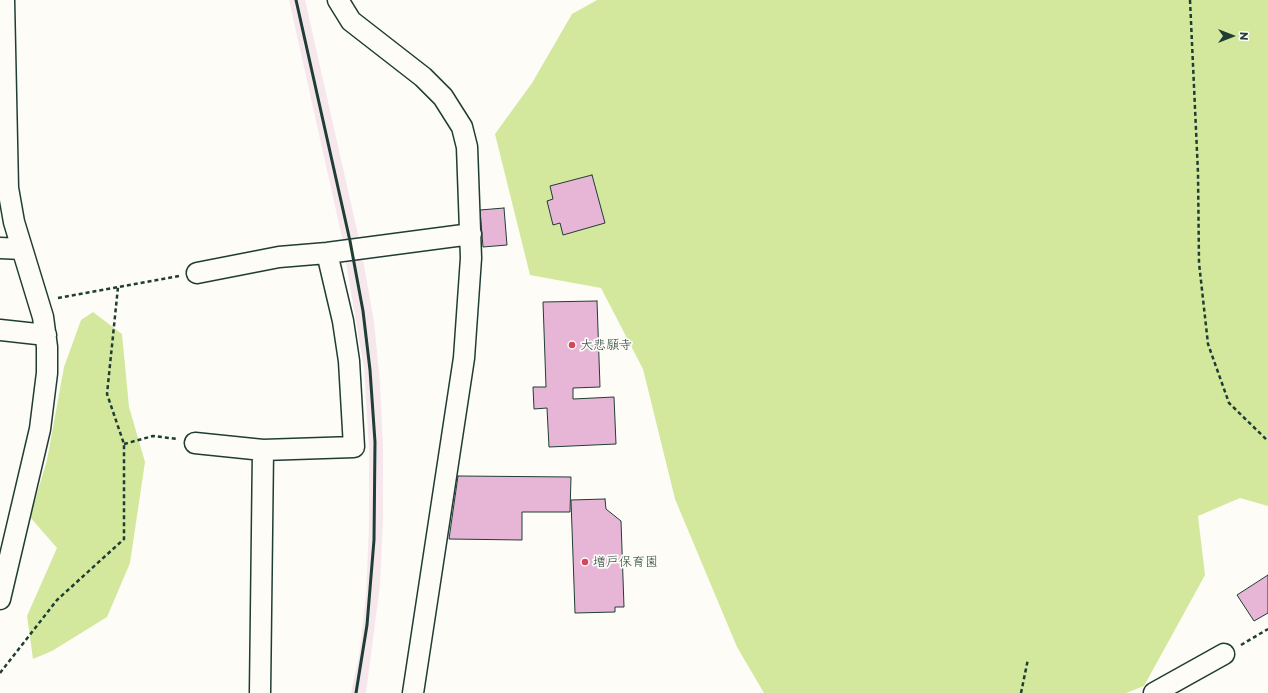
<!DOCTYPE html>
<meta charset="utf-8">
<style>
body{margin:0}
#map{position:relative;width:1268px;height:693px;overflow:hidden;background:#fdfcf7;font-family:"Playpen Sans",sans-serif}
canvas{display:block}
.north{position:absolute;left:1212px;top:16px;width:40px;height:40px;-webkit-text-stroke:3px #fdfcf7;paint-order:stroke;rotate:90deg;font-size:11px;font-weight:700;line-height:16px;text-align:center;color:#1f3d34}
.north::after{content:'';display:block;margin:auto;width:14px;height:18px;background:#1f3d34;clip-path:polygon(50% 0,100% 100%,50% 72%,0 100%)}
</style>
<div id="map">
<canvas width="1268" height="693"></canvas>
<div class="north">N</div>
</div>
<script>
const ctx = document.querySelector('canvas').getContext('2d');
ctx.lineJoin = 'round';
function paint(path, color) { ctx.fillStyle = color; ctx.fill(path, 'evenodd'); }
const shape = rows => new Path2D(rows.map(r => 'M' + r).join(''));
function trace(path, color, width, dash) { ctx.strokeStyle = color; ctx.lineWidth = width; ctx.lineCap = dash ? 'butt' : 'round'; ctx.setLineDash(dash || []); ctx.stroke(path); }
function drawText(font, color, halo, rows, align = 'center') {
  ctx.font = font + ' "Playpen Sans","Klee One",sans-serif'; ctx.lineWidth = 3.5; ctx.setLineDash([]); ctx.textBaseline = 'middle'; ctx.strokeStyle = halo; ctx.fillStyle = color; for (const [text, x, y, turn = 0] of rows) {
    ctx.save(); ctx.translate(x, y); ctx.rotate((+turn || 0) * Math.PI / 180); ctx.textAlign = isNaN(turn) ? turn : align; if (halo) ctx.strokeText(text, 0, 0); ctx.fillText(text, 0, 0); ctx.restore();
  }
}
const built = shape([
 [289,0,305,0,359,239,343,242],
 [362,254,374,322,380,383,383,446,383,518,380,585,366,693,351,693,359,656,366,597,369,524,369,449,364,368,345,257]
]);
const green = shape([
 [597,0,1268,0,1268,506,1240,498,1198,516,1205,575,1144,686,1126,693,764,693,737,647,675,499,643,369,601,288,530,275,495,134,532,83,572,14],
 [93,312,122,334,129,407,145,462,130,563,107,617,52,651,33,659,27,616,57,548,30,517,47,460,64,367,81,320]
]);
const building = shape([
 [592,175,605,223,563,235,560,223,553,225,547,201,553,199,550,186,592,175],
 [504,208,507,245,483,247,480,210,504,208],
 [597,301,600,387,573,388,573,399,614,397,616,444,549,447,547,408,534,409,533,387,546,387,543,302,597,301],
 [458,476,571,477,570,512,522,512,522,540,449,539,458,476],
 [605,499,606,509,621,521,624,607,615,607,615,612,575,613,571,500,605,499],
 [1268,575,1268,613,1254,621,1237,595,1268,575]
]);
const path = shape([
 [1190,0,1198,173,1199,263,1208,344,1229,403,1268,441],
 [58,298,179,276],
 [124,444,153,436,177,439],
 [1241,645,1268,629],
 [0,673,57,600,124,539,124,444,107,394,118,287],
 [1021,693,1028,659]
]);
const minor = shape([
 [338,0,351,21,423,77,443,97,462,127,467,147,471,258,464,358,413,693],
 [0,248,22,249],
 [197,273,279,257,327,253,471,234],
 [0,330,46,335],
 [195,443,263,450,354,447,349,361,343,321,327,253],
 [0,599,40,429,47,373,47,347,43,317,14,222,8,188,4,0],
 [260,693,263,450],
 [1154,693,1224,654]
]);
const rail = shape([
 [296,0,350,241,363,311,370,370,375,442,374,540,367,625,356,693]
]);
const markers = [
 [572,345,4,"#d1495b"],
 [585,562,4,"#d1495b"]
];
const poiNames = [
 ["大悲願寺",580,345],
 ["増戸保育園",593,562]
];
paint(built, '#f6e7ed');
paint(green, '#d3e89d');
paint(building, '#e7b6d7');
trace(building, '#1f3d34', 1);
trace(minor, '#1f3d34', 23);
trace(path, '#1f3d34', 2.5, [4, 3]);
trace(minor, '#fdfcf7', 20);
trace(rail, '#1f3d34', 3);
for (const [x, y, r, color] of markers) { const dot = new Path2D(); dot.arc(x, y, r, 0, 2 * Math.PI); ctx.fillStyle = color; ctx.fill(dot); trace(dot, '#fdfcf7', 1.5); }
drawText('13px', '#1f3d34', '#fdfcf7', poiNames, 'left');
</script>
